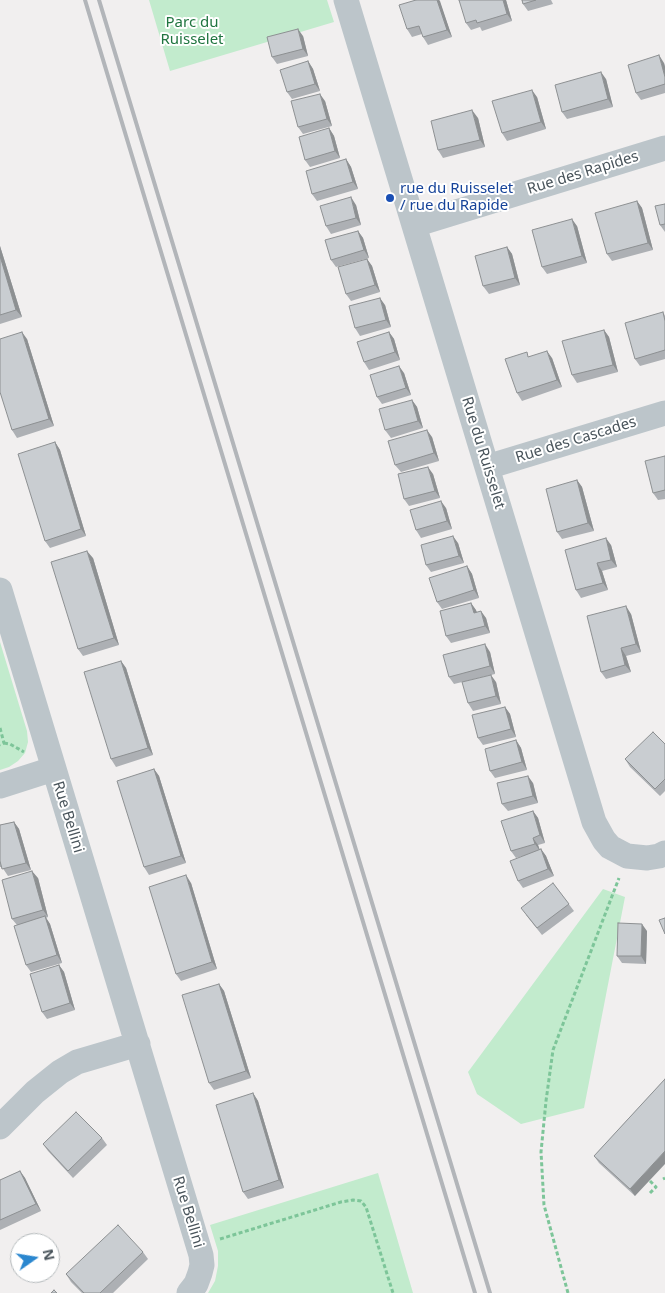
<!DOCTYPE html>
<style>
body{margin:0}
#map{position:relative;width:665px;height:1293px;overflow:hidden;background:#f1efef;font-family:"Noto Sans",sans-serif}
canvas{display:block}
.north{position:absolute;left:10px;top:1233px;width:50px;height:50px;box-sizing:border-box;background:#fff;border:1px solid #b6bbbd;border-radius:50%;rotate:77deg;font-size:14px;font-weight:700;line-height:20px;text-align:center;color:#49545b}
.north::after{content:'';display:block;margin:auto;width:18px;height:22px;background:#2b87cf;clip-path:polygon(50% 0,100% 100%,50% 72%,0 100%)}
</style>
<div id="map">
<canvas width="665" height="1293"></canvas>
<div class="north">N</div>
</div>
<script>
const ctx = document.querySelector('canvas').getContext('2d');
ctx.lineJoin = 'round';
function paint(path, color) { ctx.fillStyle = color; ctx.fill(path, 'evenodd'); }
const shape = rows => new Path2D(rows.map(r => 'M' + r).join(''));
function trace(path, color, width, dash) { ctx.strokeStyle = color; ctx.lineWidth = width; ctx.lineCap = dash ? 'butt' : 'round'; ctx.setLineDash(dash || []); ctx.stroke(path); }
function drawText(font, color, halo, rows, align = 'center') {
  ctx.font = font + ' "Noto Sans",sans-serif'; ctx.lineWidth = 4; ctx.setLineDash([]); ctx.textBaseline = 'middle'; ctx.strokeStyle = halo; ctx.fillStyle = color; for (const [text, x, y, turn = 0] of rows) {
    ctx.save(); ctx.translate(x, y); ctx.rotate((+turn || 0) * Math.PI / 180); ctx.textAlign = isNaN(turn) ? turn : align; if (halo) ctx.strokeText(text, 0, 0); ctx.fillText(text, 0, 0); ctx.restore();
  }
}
const green = shape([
 [149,0,327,0,334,22,170,71],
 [0,642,27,731,28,742,25,753,18,761,9,767,0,770],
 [603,889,625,897,584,1108,521,1124,477,1094,468,1072],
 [378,1173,413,1293,208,1293,215,1281,218,1266,218,1251,210,1225]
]);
const path = shape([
 [0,728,4,743,0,745],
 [4,743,10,744,24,752],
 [663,1179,665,1178],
 [650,1193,656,1187,650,1181],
 [220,1239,341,1202,353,1200,361,1201,366,1207,393,1293],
 [568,1293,544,1205,541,1152,546,1101,553,1050,619,878]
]);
const minor = shape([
 [346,0,594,822,604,840,610,847,627,856,647,858,659,856,665,853],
 [414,225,665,148],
 [487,467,665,413],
 [0,590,201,1255,202,1265,200,1273,196,1284,189,1293],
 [0,786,53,769],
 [0,1127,35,1092,60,1072,77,1062,138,1044]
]);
const rail = shape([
 [85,0,475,1293],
 [99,0,490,1293]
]);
const wall = shape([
 [416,0,439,0,452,37,428,45,423,37,422,34,412,37,407,29],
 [506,0,512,21,482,31,480,27,471,30,466,23],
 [522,0,551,0,553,4,528,11,523,4],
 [303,36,308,56,277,64,272,57],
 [308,61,313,69,320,91,292,99,287,92],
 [664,63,665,67,665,93,641,100,636,93],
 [606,79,613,107,567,119,562,112],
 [537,97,546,129,507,141,502,133],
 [325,101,332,126,303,134,298,127],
 [478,118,485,147,443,158,438,150],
 [329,128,334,136,340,158,310,167,305,160],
 [346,159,351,167,358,189,317,201,312,194],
 [637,201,642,208,653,250,612,261,607,254],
 [665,204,665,232,660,225],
 [356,205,361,225,331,234,326,226],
 [577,226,587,263,547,274,542,267],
 [358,231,363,238,369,258,336,267,331,260],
 [0,246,22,317,0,324],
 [507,247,512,254,520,285,489,294,483,286],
 [367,259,372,266,380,292,351,301,346,294],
 [385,305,391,327,360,336,355,328],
 [663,312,665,316,665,359,640,366,635,359],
 [604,330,609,337,618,372,577,383,572,375],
 [389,332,394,339,400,360,369,370,364,362],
 [27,339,54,426,17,438,12,430],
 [530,356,552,358,562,387,522,401,517,393],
 [404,373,411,395,382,404,377,397],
 [412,400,417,407,423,428,391,438,385,430],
 [432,437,439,461,401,472,395,465],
 [55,442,60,450,86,536,50,548,45,541],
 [665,456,665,499,658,500,653,493],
 [433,474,440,498,409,506,404,499],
 [577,480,582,487,594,531,562,539,557,532],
 [446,508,452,529,421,538,416,530],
 [458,543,464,563,431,572,426,565],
 [611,545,617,567,602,571,608,590,581,598,576,590],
 [93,558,119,645,83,656,78,649],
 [467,566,472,574,479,598,442,609,437,602],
 [471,603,477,612,486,618,490,633,451,643,446,636],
 [631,614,641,652,626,656,631,672,606,679,601,672],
 [490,652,495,674,454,684,449,677],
 [121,661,126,668,153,755,116,767,111,759],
 [496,682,501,704,473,711,468,703],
 [505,707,510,714,516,737,483,745,478,738],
 [516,740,521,748,527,770,495,778,490,771],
 [665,744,665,791,660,796,630,767,625,759],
 [154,769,159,776,186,863,149,875,144,867],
 [533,783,538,803,508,811,502,804],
 [533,811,538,818,545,843,538,845,540,850,541,849,546,856,554,876,523,888,518,881,523,856,516,858,511,851],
 [14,822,19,829,31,870,8,876,2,867,0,867,0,825],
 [38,878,48,917,46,918,50,924,62,963,31,972,26,965,17,925,12,919],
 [191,883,217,969,181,981,176,974],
 [553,883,574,911,542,935,526,915],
 [647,931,646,964,622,963,617,956],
 [59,965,64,972,75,1010,47,1019,42,1012],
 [219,984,224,991,251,1078,214,1090,209,1083],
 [665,1079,635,1196,599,1163,594,1156],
 [253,1093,258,1101,284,1188,248,1199,243,1192],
 [102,1138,107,1145,73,1178,48,1151,43,1144],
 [20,1171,25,1178,41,1211,0,1230,0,1180],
 [143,1252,148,1259,113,1293,82,1293,71,1282,66,1274]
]);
const shadedWall = shape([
 [437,0,439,0,440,1,452,37,447,30],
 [503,0,506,0,512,21,507,14],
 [298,29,303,36,308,56,303,49],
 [659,55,664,63,665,67,665,77],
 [308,61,313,69,320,91,315,84],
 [601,72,606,79,613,107,608,99],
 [532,90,537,97,546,129,541,122],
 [320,94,325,101,332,126,327,119],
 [472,110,478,118,485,147,480,140],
 [329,128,334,136,340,158,335,151],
 [346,159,351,167,358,189,353,182],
 [351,197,356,205,361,225,356,218],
 [637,201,642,208,653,250,648,243],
 [572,219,577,226,587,263,582,256],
 [358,231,363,238,369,258,364,250],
 [0,246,22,317,16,310,0,256],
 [507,247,512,254,520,285,515,278],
 [367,259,372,266,380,292,375,285],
 [380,298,385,305,391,327,386,320],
 [604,330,609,337,618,372,613,365],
 [22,332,27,339,54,426,49,419],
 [389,332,394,339,400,360,395,352],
 [547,351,552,358,562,387,557,380],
 [399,366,404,373,411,395,406,388],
 [412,400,417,407,423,428,418,421],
 [427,430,432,437,439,461,434,453],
 [55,442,60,450,86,536,81,529],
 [428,467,433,474,440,498,435,491],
 [577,480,582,487,594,531,588,523],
 [441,501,446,508,452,529,447,521],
 [453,536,458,543,464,563,459,556],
 [606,538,611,545,617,567,611,560],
 [87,551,93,558,119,645,114,638],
 [597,563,602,571,608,590,603,583],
 [467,566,472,574,479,598,474,590],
 [471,603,476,610,479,620,474,613],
 [626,606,631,614,641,652,636,644],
 [481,611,486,618,490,633,485,626],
 [485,644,490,652,495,674,490,666],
 [621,648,626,656,631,672,625,665],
 [121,661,126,668,153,755,148,748],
 [491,675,496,682,501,704,496,696],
 [505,707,510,714,516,737,511,729],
 [516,740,521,748,527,770,522,762],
 [154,769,159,776,186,863,181,856],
 [528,776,533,783,538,803,533,796],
 [533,811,538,818,545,843,540,835],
 [14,822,19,829,31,870,26,863],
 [533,838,538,845,540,851,535,844],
 [541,849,546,856,554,876,548,869],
 [32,871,38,878,48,917,43,910],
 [186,875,191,883,217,969,212,962],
 [45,916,50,924,62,963,57,955],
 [642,924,647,931,646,964,641,956],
 [59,965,64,972,75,1010,70,1003],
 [219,984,224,991,251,1078,246,1071],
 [253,1093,258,1101,284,1188,279,1180],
 [665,1151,665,1164,635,1196,630,1189],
 [20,1171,25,1178,41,1211,36,1204]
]);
const building = shape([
 [416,0,437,0,447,30,423,37,419,26,407,29,399,5,416,0],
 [459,0,503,0,507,14,477,23,476,20,466,23,459,0],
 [522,0,536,0,523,4,522,0],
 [298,29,303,49,272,57,267,37,298,29],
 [659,55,665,77,665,84,636,93,628,65,659,55],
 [308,61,315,84,287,92,280,70,308,61],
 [601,72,608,99,562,112,555,85,601,72],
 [532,90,541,122,502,133,492,101,532,90],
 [320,94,327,119,298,127,291,101,320,94],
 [472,110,480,140,438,150,431,121,472,110],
 [329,128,335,151,305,160,299,137,329,128],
 [346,159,353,182,312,194,306,171,346,159],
 [351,197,356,218,326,226,320,206,351,197],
 [637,201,648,243,607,254,595,213,637,201],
 [665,204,665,224,660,225,655,206,665,204],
 [572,219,582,256,542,267,532,230,572,219],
 [358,231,364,250,331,260,325,240,358,231],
 [507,247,515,278,483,286,475,256,507,247],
 [0,256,16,310,0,315,0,256],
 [367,259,375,285,346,294,338,267,367,259],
 [380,298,386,320,355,328,349,306,380,298],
 [663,312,665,321,665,350,635,359,625,323,663,312],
 [604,330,613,365,572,375,562,341,604,330],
 [22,332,49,419,12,430,0,392,0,339,22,332],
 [389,332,395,352,364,362,357,342,389,332],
 [547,351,557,380,517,393,505,359,527,352,528,357,547,351],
 [399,366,406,388,377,397,370,375,399,366],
 [412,400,418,421,385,430,379,409,412,400],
 [427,430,434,453,395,465,388,441,427,430],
 [55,442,81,529,45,541,18,454,55,442],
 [665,456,665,490,653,493,645,461,665,456],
 [428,467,435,491,404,499,398,474,428,467],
 [577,480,588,523,557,532,546,489,577,480],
 [441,501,447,521,416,530,410,510,441,501],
 [453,536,459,556,426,565,421,545,453,536],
 [606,538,611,560,597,563,603,583,576,590,565,550,606,538],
 [87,551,114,638,78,649,51,562,87,551],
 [467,566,474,590,437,602,429,578,467,566],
 [471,603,474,613,481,611,485,626,446,636,440,611,471,603],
 [626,606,636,644,621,648,625,665,601,672,587,616,626,606],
 [485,644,490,666,449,677,443,655,485,644],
 [121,661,148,748,111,759,84,672,121,661],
 [491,675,496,696,468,703,462,682,491,675],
 [505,707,511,729,478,738,472,715,505,707],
 [653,732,665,744,665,779,655,789,625,759,653,732],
 [516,740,522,762,490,771,485,749,516,740],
 [154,769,181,856,144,867,117,781,154,769],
 [528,776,533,796,502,804,497,783,528,776],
 [533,811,540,835,533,838,535,844,511,851,501,821,533,811],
 [14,822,26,863,2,869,0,861,0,825,14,822],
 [541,849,548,869,518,881,510,861,541,849],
 [32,871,43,910,12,919,2,880,32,871],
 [186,875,212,962,176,974,149,887,186,875],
 [553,883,569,904,537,928,521,908,553,883],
 [45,916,57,955,26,965,14,926,45,916],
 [665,918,665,934,659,920,665,918],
 [618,923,642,924,641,956,617,956,618,923],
 [59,965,70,1003,42,1012,30,974,59,965],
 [219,984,246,1071,209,1083,182,995,219,984],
 [665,1079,665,1151,630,1189,594,1156,665,1079],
 [253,1093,279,1180,243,1192,216,1105,253,1093],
 [76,1112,102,1138,68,1171,43,1144,76,1112],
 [20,1171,36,1204,0,1220,0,1180,20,1171],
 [118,1225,143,1252,100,1293,84,1293,66,1274,118,1225],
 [54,1290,57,1293,51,1293,54,1290]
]);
const markers = [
 [390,198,5,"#1a4fb4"]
];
const parkNames = [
 ["Parc du",192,23],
 ["Ruisselet",192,40]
];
const streetNames = [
 ["Rue des Rapides",583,173,-17],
 ["Rue des Cascades",576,440,-17],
 ["Rue du Ruisselet",483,453,73],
 ["Rue Bellini",68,817,73],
 ["Rue Bellini",188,1212,73]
];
const transitNames = [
 ["rue du Ruisselet",400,189],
 ["/ rue du Rapide",400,206]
];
paint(green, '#c2ebcd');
trace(path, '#7dc599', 3, [4, 2.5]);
trace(minor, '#bcc5ca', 25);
trace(rail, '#b2b5b9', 4);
paint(wall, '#adb0b4');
paint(shadedWall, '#8d9092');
paint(building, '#c9cdd1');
trace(building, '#8d9092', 1);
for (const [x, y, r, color] of markers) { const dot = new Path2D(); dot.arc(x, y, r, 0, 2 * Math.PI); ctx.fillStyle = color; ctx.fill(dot); trace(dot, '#fff', 2); }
drawText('15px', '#207540', '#fff', parkNames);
drawText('15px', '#49545b', '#fff', streetNames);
drawText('15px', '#164399', '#fff', transitNames, 'left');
</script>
